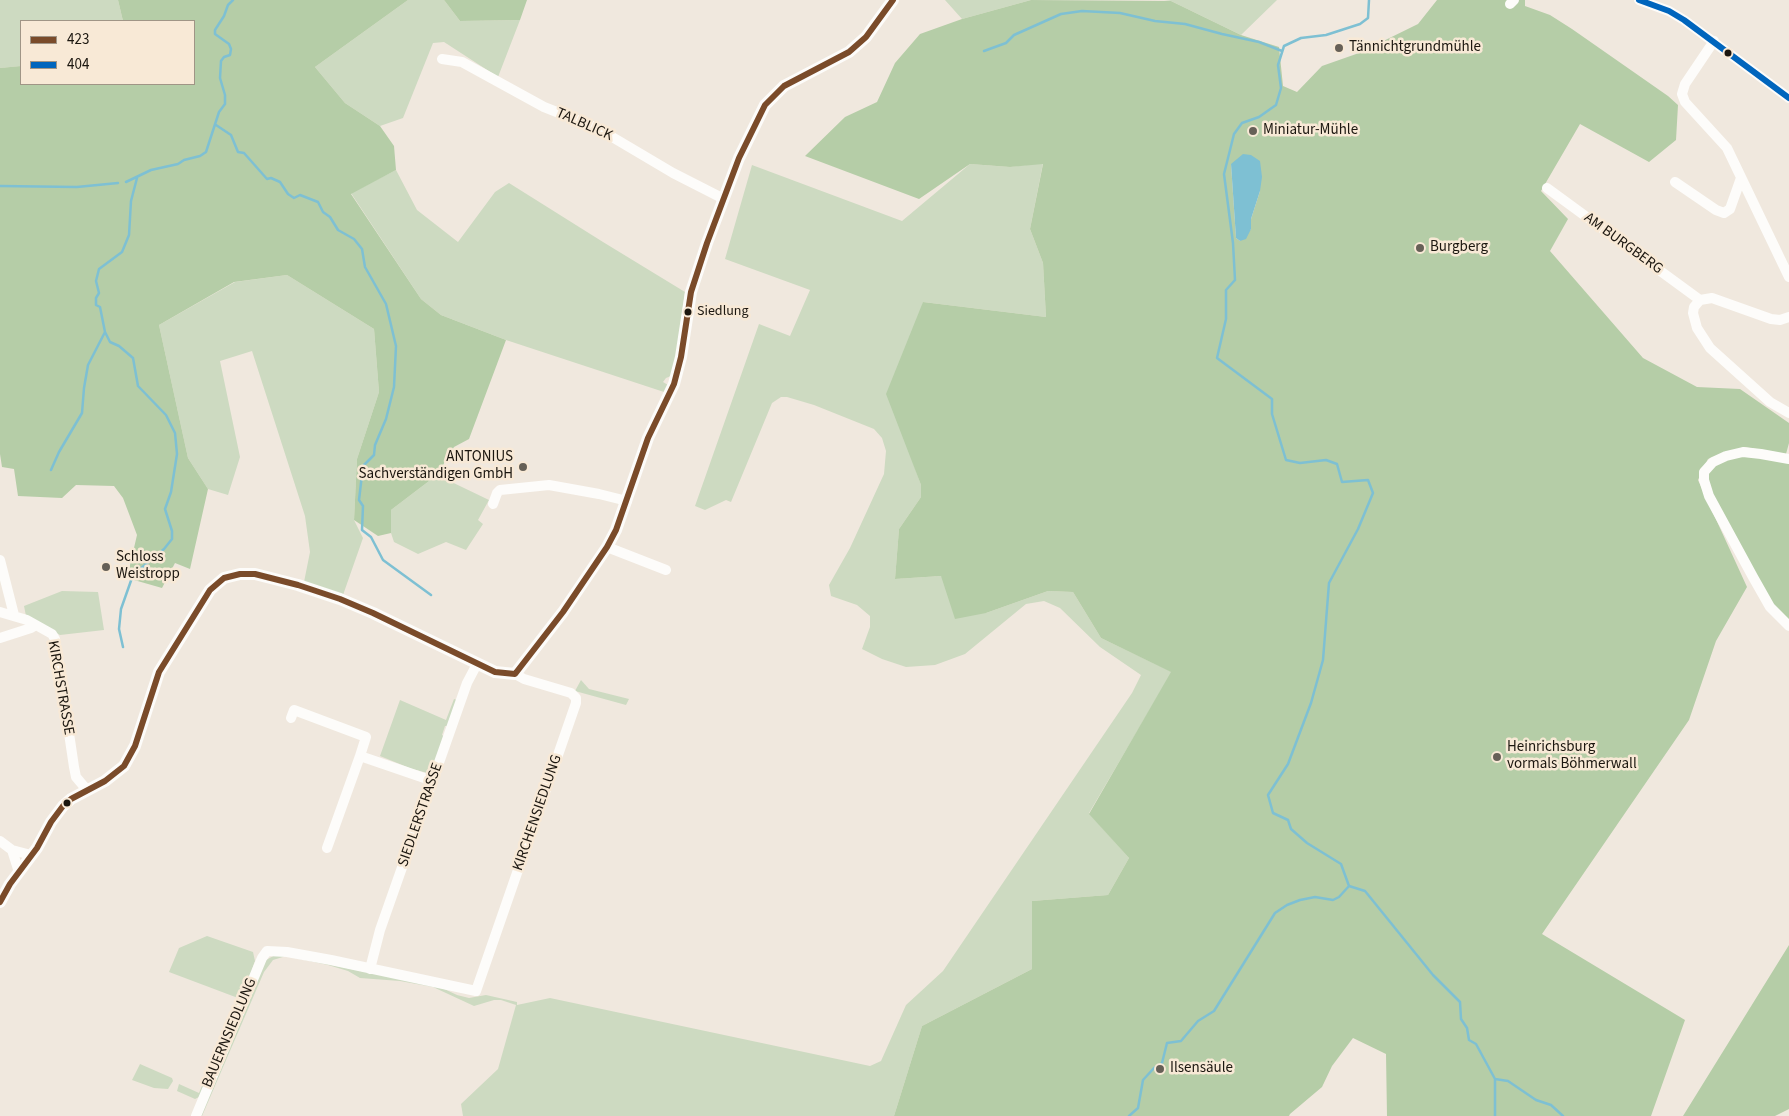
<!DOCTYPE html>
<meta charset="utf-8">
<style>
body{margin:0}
#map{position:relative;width:1789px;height:1116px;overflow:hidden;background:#f0e8de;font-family:"Source Sans 3",sans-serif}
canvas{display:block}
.legend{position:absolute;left:20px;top:20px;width:175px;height:65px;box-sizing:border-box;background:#f8e9d6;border:1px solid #a09586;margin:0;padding:6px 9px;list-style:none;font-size:15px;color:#1b160f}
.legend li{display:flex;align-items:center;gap:10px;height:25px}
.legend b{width:25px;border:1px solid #a09586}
</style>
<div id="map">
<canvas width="1789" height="1116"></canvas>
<ul class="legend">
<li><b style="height:6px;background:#7a4b2a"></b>423</li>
<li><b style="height:6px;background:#0065bd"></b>404</li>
</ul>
</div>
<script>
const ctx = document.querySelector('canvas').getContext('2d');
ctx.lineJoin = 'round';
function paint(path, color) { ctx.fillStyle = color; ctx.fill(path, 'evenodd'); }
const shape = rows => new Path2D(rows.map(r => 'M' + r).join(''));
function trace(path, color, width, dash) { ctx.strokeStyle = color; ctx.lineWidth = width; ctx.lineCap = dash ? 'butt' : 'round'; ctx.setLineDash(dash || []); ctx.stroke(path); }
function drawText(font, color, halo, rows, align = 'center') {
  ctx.font = font + ' "Source Sans 3",sans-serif'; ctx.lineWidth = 5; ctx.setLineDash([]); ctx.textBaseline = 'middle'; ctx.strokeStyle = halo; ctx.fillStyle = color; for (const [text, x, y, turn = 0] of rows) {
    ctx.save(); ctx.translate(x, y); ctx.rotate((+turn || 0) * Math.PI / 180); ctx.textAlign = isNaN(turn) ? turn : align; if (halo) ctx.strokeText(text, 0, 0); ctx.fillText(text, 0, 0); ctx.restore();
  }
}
const green = shape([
 [0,0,118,0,123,21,21,21,21,66,0,68],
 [408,0,444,0,460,21,520,20,498,77,444,42,433,43,403,118,380,126,345,103,315,67],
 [945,0,1031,0,962,19],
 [1164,0,1277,0,1241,35,1171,1],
 [1043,163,1030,229,1043,263,1046,317,923,302,910,454,921,485,921,497,899,529,895,579,941,576,986,613,1048,591,1073,592,1101,638,1172,672,1089,813,1129,858,1108,895,1032,901,1032,969,922,1026,894,1116,463,1116,461,1104,498,1069,516,1005,501,1000,494,1000,474,1006,433,987,400,981,360,978,348,971,328,965,286,956,273,960,264,972,202,1116,198,1116,266,960,277,954,440,987,457,995,469,998,486,995,517,1002,517,1005,550,998,870,1066,881,1061,906,1005,943,971,1132,693,1141,675,1100,647,1060,608,1044,601,1026,604,965,654,935,665,906,667,882,659,862,649,870,627,870,616,857,605,831,596,829,585,850,548,884,474,886,451,882,438,874,429,814,405,787,397,781,397,772,403,731,502,726,500,705,510,695,506,759,324,790,336,810,290,725,259,752,165,902,221,970,164,1010,167],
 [396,170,417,210,458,242,495,192,509,183,603,242,685,292,676,355,671,376,666,378,663,382,668,385,664,392,506,340,441,315,421,299,351,193],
 [287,275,374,329,379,392,357,459,354,520,363,538,343,595,304,582,310,552,305,516,252,351,220,361,240,457,228,495,208,489,188,458,159,325,235,282],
 [437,475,489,500,478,520,483,524,466,550,446,542,418,554,394,542,391,533,391,510],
 [62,591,98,592,104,630,60,635,26,616,24,606],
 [581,680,589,689,629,699,626,705,575,691],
 [454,699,457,700,449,726,445,726,442,735,445,737,432,774,412,769,380,756,400,700,446,720],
 [207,936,253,952,255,961,241,1000,199,1097,195,1099,177,1091,179,1084,199,1093,238,998,169,972,179,948],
 [140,1064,172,1078,173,1081,168,1089,154,1088,132,1080]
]);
const forest = shape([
 [118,0,408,0,315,67,345,103,380,126,394,146,396,170,351,194,421,299,441,315,506,340,469,439,454,447,437,475,391,510,391,533,378,536,354,520,357,459,379,392,374,329,287,275,234,282,159,325,188,458,208,489,190,569,175,563,162,588,127,578,137,535,123,498,114,486,76,485,62,498,18,496,14,469,2,467,0,454,0,68,21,66,21,84,194,84,194,21,123,21],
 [444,0,527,0,520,20,460,21],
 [1031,0,1171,1,1241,35,1279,47,1283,86,1297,92,1322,66,1359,53,1418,24,1437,0,1525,0,1525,6,1550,15,1572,29,1668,96,1678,105,1676,140,1649,162,1580,124,1541,191,1568,219,1550,251,1643,358,1697,387,1740,389,1789,423,1789,443,1786,454,1744,447,1708,459,1698,480,1747,587,1716,641,1689,720,1542,934,1685,1020,1651,1116,1387,1116,1386,1054,1353,1038,1332,1066,1322,1087,1290,1114,1289,1116,894,1116,922,1026,1032,969,1032,901,1108,895,1129,858,1089,814,1171,672,1101,638,1073,592,1048,591,986,613,955,619,941,576,895,579,899,529,921,497,921,485,886,394,923,302,1046,317,1043,263,1030,229,1043,164,1010,167,970,164,919,199,805,156,845,117,877,102,895,63,920,34,962,19],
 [1231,164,1260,191,1251,219,1251,229,1240,241,1236,238],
 [1726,456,1789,459,1789,626,1770,607,1709,496,1704,472],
 [1789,945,1789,1109,1775,1116,1683,1116]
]);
const water = shape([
 [1243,154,1251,155,1260,161,1262,177,1260,191,1251,219,1251,229,1246,239,1240,241,1236,238,1231,164]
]);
const stream = shape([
 [984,51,1006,43,1014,35,1061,14,1082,11,1120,13,1155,21,1185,24,1222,34,1259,42,1282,51],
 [216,125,231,135,238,152,244,153,267,179,271,178,280,182,288,194,294,198,300,195,318,202,323,212,330,217,338,230,354,239,362,249,365,267,386,304,396,346,394,387,386,419,375,445,374,455,363,466,359,500,363,506,362,530,371,537,383,560,431,595],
 [126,182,151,170,178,164,184,160,200,156,206,152,219,112,225,104,225,95,220,78,221,61,224,57,230,55,231,49,229,44,215,34,215,30,224,16,228,5,233,0],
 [0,186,77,187,118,183],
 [51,470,59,452,82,413,84,388,88,365,105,332],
 [123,647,119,629,121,609,133,575,164,549,172,539,172,531,165,509,171,492,177,454,175,433,166,415,138,386,133,358,119,346,110,342,105,332,100,307,96,305,96,298,99,293,96,281,99,269,122,252,129,235,131,201,137,178],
 [1349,886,1365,891,1433,975,1460,1002,1461,1019,1467,1028,1469,1040,1476,1044,1495,1079,1508,1081,1536,1100,1551,1105,1563,1116],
 [1129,1116,1138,1108,1143,1080,1154,1068,1162,1063,1167,1043,1181,1041,1198,1021,1214,1011,1275,913,1287,905,1300,900,1315,897,1333,900,1339,897,1349,886,1341,864,1307,843,1291,829,1288,820,1273,813,1268,795,1288,764,1311,703,1323,660,1329,583,1358,529,1373,493,1368,480,1342,482,1337,464,1326,460,1300,463,1286,460,1272,414,1272,399,1217,358,1226,319,1226,290,1235,280,1233,243,1224,174,1234,134,1242,123,1259,117,1276,105,1281,88,1278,65,1284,46,1301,38,1326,35,1360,24,1368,18,1369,0],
 [1495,1116,1495,1079]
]);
const minor = shape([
 [1639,0,1669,11,1684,20,1789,98],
 [1510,4,1514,0],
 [1714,41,1685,84,1682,94,1685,102,1727,148,1789,277],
 [442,59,462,62,544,107,597,128,673,173,724,199],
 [1675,182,1716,210,1724,213,1730,209,1741,178],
 [1547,188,1700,300],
 [1789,317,1780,320,1771,319,1712,298,1700,300,1694,307,1693,313,1697,328,1710,348,1770,402,1789,413],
 [1789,459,1761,454,1743,452,1726,456,1713,462,1704,472,1704,480,1709,496,1753,577,1770,607,1789,626],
 [493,504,497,493,500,490,549,485,599,494,627,501],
 [607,547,666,570],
 [0,560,14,615],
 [0,612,27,620,52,634,55,639,74,767,76,777,87,790],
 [0,638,31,628,36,625],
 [291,718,294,710,366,737,360,756],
 [0,841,12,850,31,855],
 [327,848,360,756,433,781],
 [12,850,18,869,20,870],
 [370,969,380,930,467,683,477,664],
 [196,1116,262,958,267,951,287,952,331,960,476,991,576,703,576,698,571,693,524,679,515,674]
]);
const tertiary = shape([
 [0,902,10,884,37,848,51,822,63,806,71,799,105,781,124,766,135,746,159,672,210,590,224,578,240,574,255,574,298,585,340,599,373,613,495,672,515,674,563,612,607,547,616,530,648,438,674,384,681,357,691,292,707,243,739,158,765,105,784,86,849,52,866,37,893,0]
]);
const bus1 = shape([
 [0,902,10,884,37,848,51,822,63,806,71,799,105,781,124,766,135,746,159,672,210,590,224,578,240,574,255,574,298,585,340,599,373,613,495,672,515,674,563,612,607,547,616,530,648,438,674,384,681,357,691,292,707,243,739,158,765,105,784,86,849,52,866,37,893,0]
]);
const bus2 = shape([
 [1639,0,1669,11,1684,20,1789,98]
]);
const markers = [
 [1339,48,5,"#666057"],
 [1728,53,4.5,"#1b160f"],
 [1253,131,5,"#666057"],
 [1420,248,5,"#666057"],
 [688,312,4.5,"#1b160f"],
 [523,467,5,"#666057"],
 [106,567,5,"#666057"],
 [1497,757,5,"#666057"],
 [67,803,4.5,"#1b160f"],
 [1160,1069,5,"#666057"]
];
const busNames = [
 ["Siedlung",697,312]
];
const poiNames = [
 ["Tännichtgrundmühle",1349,48],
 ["Miniatur-Mühle",1263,131],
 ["Burgberg",1430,248],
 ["ANTONIUS",513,458,"right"],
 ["Sachverständigen GmbH",513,475,"right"],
 ["Schloss",116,558],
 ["Weistropp",116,575],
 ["Heinrichsburg",1507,748],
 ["vormals Böhmerwall",1507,765],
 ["Ilsensäule",1170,1069]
];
const streetNames = [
 ["TALBLICK",584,125,24],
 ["AM BURGBERG",1623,244,36],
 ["KIRCHSTRASSE",60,688,80],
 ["KIRCHENSIEDLUNG",538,813,-71],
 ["SIEDLERSTRASSE",421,815,-71],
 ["BAUERNSIEDLUNG",230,1033,-67]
];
paint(green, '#cddac1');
paint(forest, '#b5cda7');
paint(water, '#7ec0d3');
trace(stream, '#7ec0d3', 2.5);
trace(minor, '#fdfcfa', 10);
trace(tertiary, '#fdfcfa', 12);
trace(bus1, '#7a4b2a', 6);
trace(bus2, '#0065bd', 6);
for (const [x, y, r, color] of markers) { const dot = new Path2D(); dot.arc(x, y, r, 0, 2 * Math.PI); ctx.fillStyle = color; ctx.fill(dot); trace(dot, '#f8e9d6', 2); }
drawText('14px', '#1b160f', '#f8e9d6', busNames, 'left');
drawText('15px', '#1b160f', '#f8e9d6', poiNames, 'left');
drawText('15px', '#1b160f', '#f8e9d6', streetNames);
</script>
